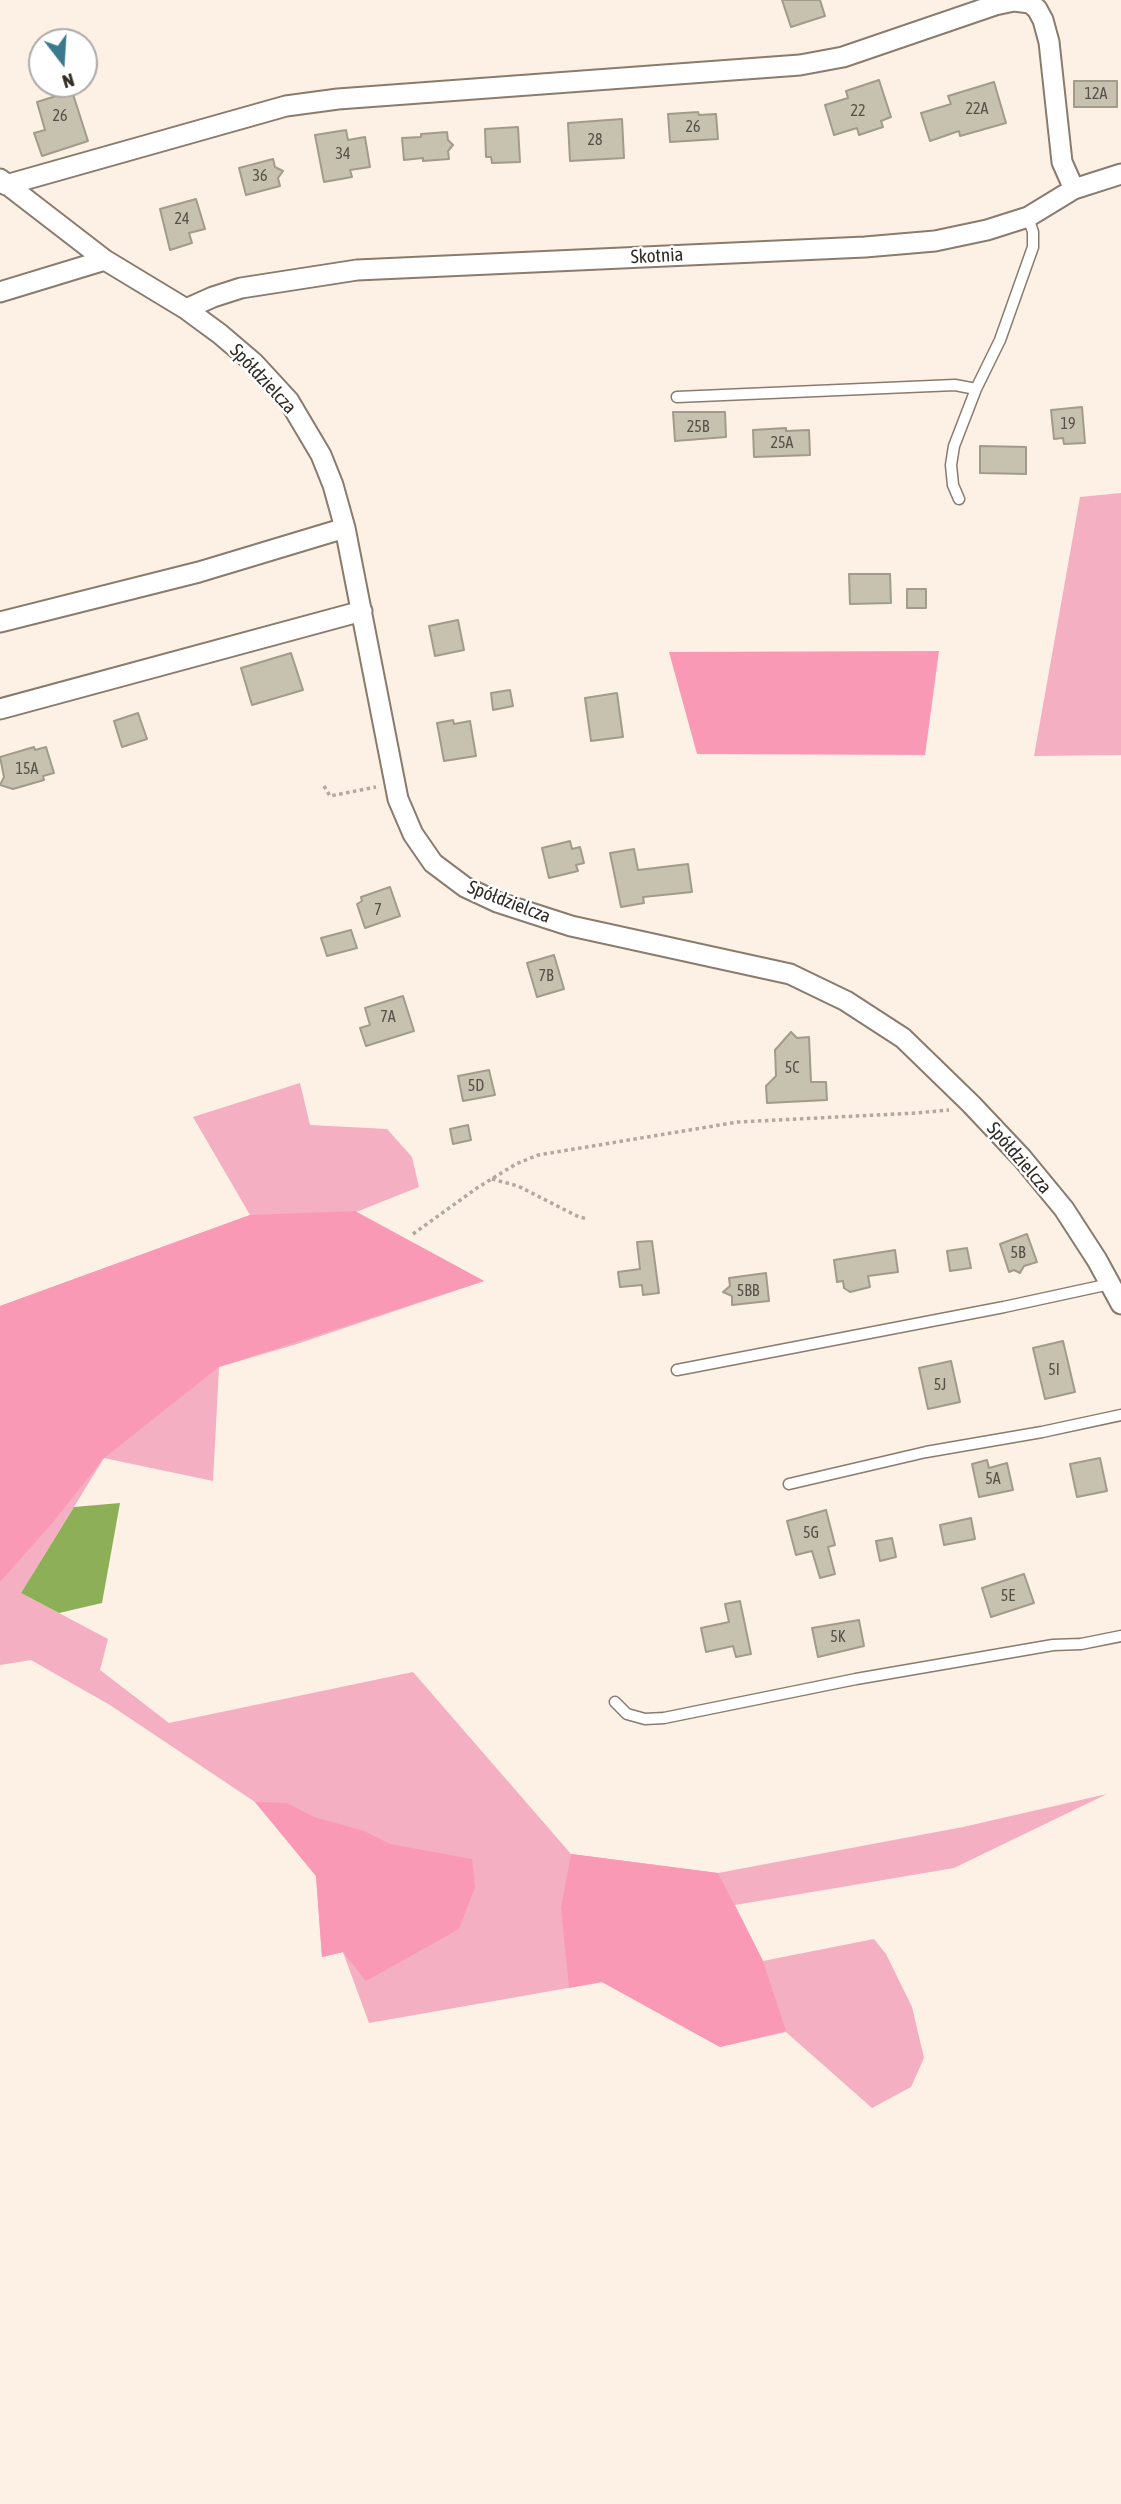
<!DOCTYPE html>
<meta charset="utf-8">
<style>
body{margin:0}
#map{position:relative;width:1121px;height:2504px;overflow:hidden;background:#fdf0e4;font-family:"Asap Condensed",sans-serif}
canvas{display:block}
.north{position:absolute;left:28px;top:28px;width:70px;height:70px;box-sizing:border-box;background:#fff;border:2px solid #adaaa8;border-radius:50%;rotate:163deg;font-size:19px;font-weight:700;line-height:28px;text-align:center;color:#312b25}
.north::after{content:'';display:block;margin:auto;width:24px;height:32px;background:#3b7a8e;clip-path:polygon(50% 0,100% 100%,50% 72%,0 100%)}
</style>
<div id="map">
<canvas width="1121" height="2504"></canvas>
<div class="north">N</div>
</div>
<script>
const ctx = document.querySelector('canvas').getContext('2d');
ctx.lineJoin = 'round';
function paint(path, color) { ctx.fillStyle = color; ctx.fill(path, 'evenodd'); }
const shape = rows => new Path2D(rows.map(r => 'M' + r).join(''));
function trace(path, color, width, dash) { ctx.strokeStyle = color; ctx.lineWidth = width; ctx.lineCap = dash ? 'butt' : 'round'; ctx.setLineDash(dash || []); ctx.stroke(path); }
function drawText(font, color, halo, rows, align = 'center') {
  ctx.font = font + ' "Asap Condensed",sans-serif'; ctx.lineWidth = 5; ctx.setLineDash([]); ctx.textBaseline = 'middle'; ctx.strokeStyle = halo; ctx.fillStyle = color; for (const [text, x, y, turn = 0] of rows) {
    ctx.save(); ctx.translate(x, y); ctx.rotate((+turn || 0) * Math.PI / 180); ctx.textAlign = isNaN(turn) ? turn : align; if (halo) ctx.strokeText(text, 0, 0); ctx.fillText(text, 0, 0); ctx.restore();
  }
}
const green = shape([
 [1121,493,1121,755,1034,756,1080,497],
 [300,1083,310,1125,387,1129,412,1157,419,1187,356,1212,484,1281,297,1344,219,1367,213,1481,104,1458,21,1593,108,1639,100,1670,169,1723,413,1672,571,1854,718,1873,963,1827,1107,1794,954,1868,735,1905,763,1961,874,1939,886,1954,912,2007,924,2058,911,2087,872,2108,786,2032,720,2047,602,1982,369,2023,343,1952,322,1957,316,1876,255,1802,110,1705,31,1660,0,1665,0,1306,250,1215,193,1117]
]);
const forest = shape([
 [939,651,925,755,697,754,669,652],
 [355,1211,484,1281,219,1367,104,1458,53,1522,0,1582,0,1306,250,1215],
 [255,1802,287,1803,314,1817,364,1831,390,1844,472,1859,475,1887,459,1929,366,1981,343,1952,322,1957,316,1876],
 [571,1854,718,1873,763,1961,786,2031,720,2047,602,1982,569,1988,561,1908]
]);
const water = shape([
 [120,1503,102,1603,59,1613,21,1593,74,1507]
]);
const building = shape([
 [782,0,820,0,825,16,791,27,782,0],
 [879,80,891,117,881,121,883,127,859,135,857,128,834,135,825,105,848,98,846,91,879,80],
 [1074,81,1117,81,1117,107,1074,107,1074,81],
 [994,82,1006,123,960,136,959,131,930,141,921,113,951,104,948,96,994,82],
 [72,91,88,141,42,156,34,133,45,130,37,102,72,91],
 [698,112,699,115,716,114,718,139,670,142,668,114,698,112],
 [622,119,624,158,570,161,568,123,622,119],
 [518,127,520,162,492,163,491,157,486,157,485,129,518,127],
 [346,130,348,140,365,137,370,167,350,170,352,177,324,182,315,135,346,130],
 [447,132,448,140,453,145,448,151,449,159,423,161,423,158,404,160,402,138,421,137,421,134,447,132],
 [273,159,275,167,283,171,278,178,280,186,246,195,239,168,273,159],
 [196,199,205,229,189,233,192,243,170,250,160,209,196,199],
 [1082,407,1085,443,1064,444,1063,438,1054,439,1051,410,1082,407],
 [673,412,725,412,726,437,675,441,673,412],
 [786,428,786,431,809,430,810,455,754,457,753,430,786,428],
 [980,446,1026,447,1026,474,980,473,980,446],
 [849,574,890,574,891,603,850,604,849,574],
 [907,589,926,589,926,608,907,608,907,589],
 [458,620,464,650,435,656,429,626,458,620],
 [291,653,303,690,252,705,241,668,291,653],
 [510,690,513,706,493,710,491,693,510,690],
 [617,693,623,737,591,741,585,698,617,693],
 [138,713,147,739,122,747,114,721,138,713],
 [453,720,454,724,470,721,476,756,444,761,437,723,453,720],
 [34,747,35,750,46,747,54,773,43,776,44,780,13,789,0,785,4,777,0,757,34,747],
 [570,841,572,849,580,847,584,863,576,865,578,871,549,878,542,848,570,841],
 [634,849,638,870,688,864,692,892,643,897,644,903,621,907,610,853,634,849],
 [390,887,400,916,365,928,357,904,362,901,361,897,390,887],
 [351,930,357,948,327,956,321,938,351,930],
 [554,955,564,989,537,997,527,963,554,955],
 [403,996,414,1031,366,1046,360,1028,370,1025,365,1008,403,996],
 [791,1032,797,1038,809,1037,811,1082,826,1082,827,1100,767,1103,766,1086,776,1076,775,1050,791,1032],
 [489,1070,495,1095,463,1101,458,1076,489,1070],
 [468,1125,471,1140,453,1144,450,1129,468,1125],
 [1027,1234,1037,1262,1024,1266,1020,1273,1014,1270,1009,1272,1000,1244,1027,1234],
 [652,1241,659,1293,643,1295,642,1285,620,1287,618,1272,640,1269,637,1242,652,1241],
 [967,1248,971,1268,950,1271,947,1251,967,1248],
 [895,1250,898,1272,868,1276,870,1287,850,1292,844,1288,843,1281,837,1282,834,1260,895,1250],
 [766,1273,769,1301,732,1305,732,1296,723,1292,730,1286,729,1278,766,1273],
 [1063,1341,1075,1392,1045,1399,1033,1348,1063,1341],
 [951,1361,960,1402,928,1409,919,1368,951,1361],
 [1100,1458,1107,1491,1077,1497,1070,1464,1100,1458],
 [987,1460,989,1468,1007,1463,1013,1490,979,1497,972,1464,987,1460],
 [826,1510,835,1545,828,1547,835,1574,820,1578,812,1551,796,1555,787,1521,826,1510],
 [971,1518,975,1539,944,1545,940,1525,971,1518],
 [892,1538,896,1557,880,1561,876,1541,892,1538],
 [1024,1574,1034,1603,991,1617,982,1588,1024,1574],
 [740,1601,751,1654,736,1657,733,1646,706,1652,701,1628,729,1622,725,1604,740,1601],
 [859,1620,864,1646,818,1657,812,1628,859,1620]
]);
const path = shape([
 [324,786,330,796,376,787],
 [492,1179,518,1186,579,1217,588,1219],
 [413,1234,477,1188,516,1164,538,1155,738,1122,916,1113,949,1110]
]);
const lane = shape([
 [677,397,955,385,976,389],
 [959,499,953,485,951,465,954,446,976,389,1000,340,1033,247,1033,232,1028,217],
 [677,1370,1004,1307,1110,1284],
 [789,1484,926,1452,1042,1432,1121,1415],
 [615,1702,627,1714,645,1719,664,1718,856,1679,1053,1645,1081,1644,1121,1636]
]);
const street = shape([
 [0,179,105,260,186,309,220,334,254,363,289,401,321,455,333,485,345,528,398,799,413,834,433,863,465,887,497,902,571,926,790,974,846,1001,903,1038,971,1104,1022,1158,1064,1209,1097,1260,1121,1304],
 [6,185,286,106,338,99,800,65,843,57,995,5,1014,1,1030,3,1037,9,1043,20,1049,42,1062,162,1074,189],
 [0,292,105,260],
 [186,309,213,297,241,288,357,270,865,247,935,241,987,230,1028,217,1074,189,1121,174],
 [0,622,199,572,345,528],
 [0,709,362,611]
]);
const numberNames = [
 ["12A",1096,94],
 ["22A",977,109],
 ["22",858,111],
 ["26",60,116],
 ["26",693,127],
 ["28",595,140],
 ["34",343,154],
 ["36",260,176],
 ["24",182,219],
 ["19",1068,424],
 ["25B",698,427],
 ["25A",782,443],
 ["15A",27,769],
 ["7",378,910],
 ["7B",546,976],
 ["7A",388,1017],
 ["5C",792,1068],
 ["5D",476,1086],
 ["5B",1018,1253],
 ["5BB",748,1291],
 ["5I",1054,1370],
 ["5J",940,1385],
 ["5A",993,1479],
 ["5G",811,1533],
 ["5E",1008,1596],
 ["5K",838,1637]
];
const streetNames = [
 ["Skotnia",657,256,-3],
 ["Spółdzielcza",263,379,47],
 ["Spółdzielcza",509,902,21],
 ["Spółdzielcza",1019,1158,49]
];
paint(green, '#f4afc2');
paint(forest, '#fa99b6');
paint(water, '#8daf58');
paint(building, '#c7c2af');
trace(building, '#a19c8a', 2);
trace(lane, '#897b6e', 13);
trace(street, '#897b6e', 23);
trace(path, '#b3a89f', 3.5, [3.5, 3.5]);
trace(lane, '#fff', 10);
trace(street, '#fff', 19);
drawText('16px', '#565148', null, numberNames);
drawText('19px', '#312b25', '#fff', streetNames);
</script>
